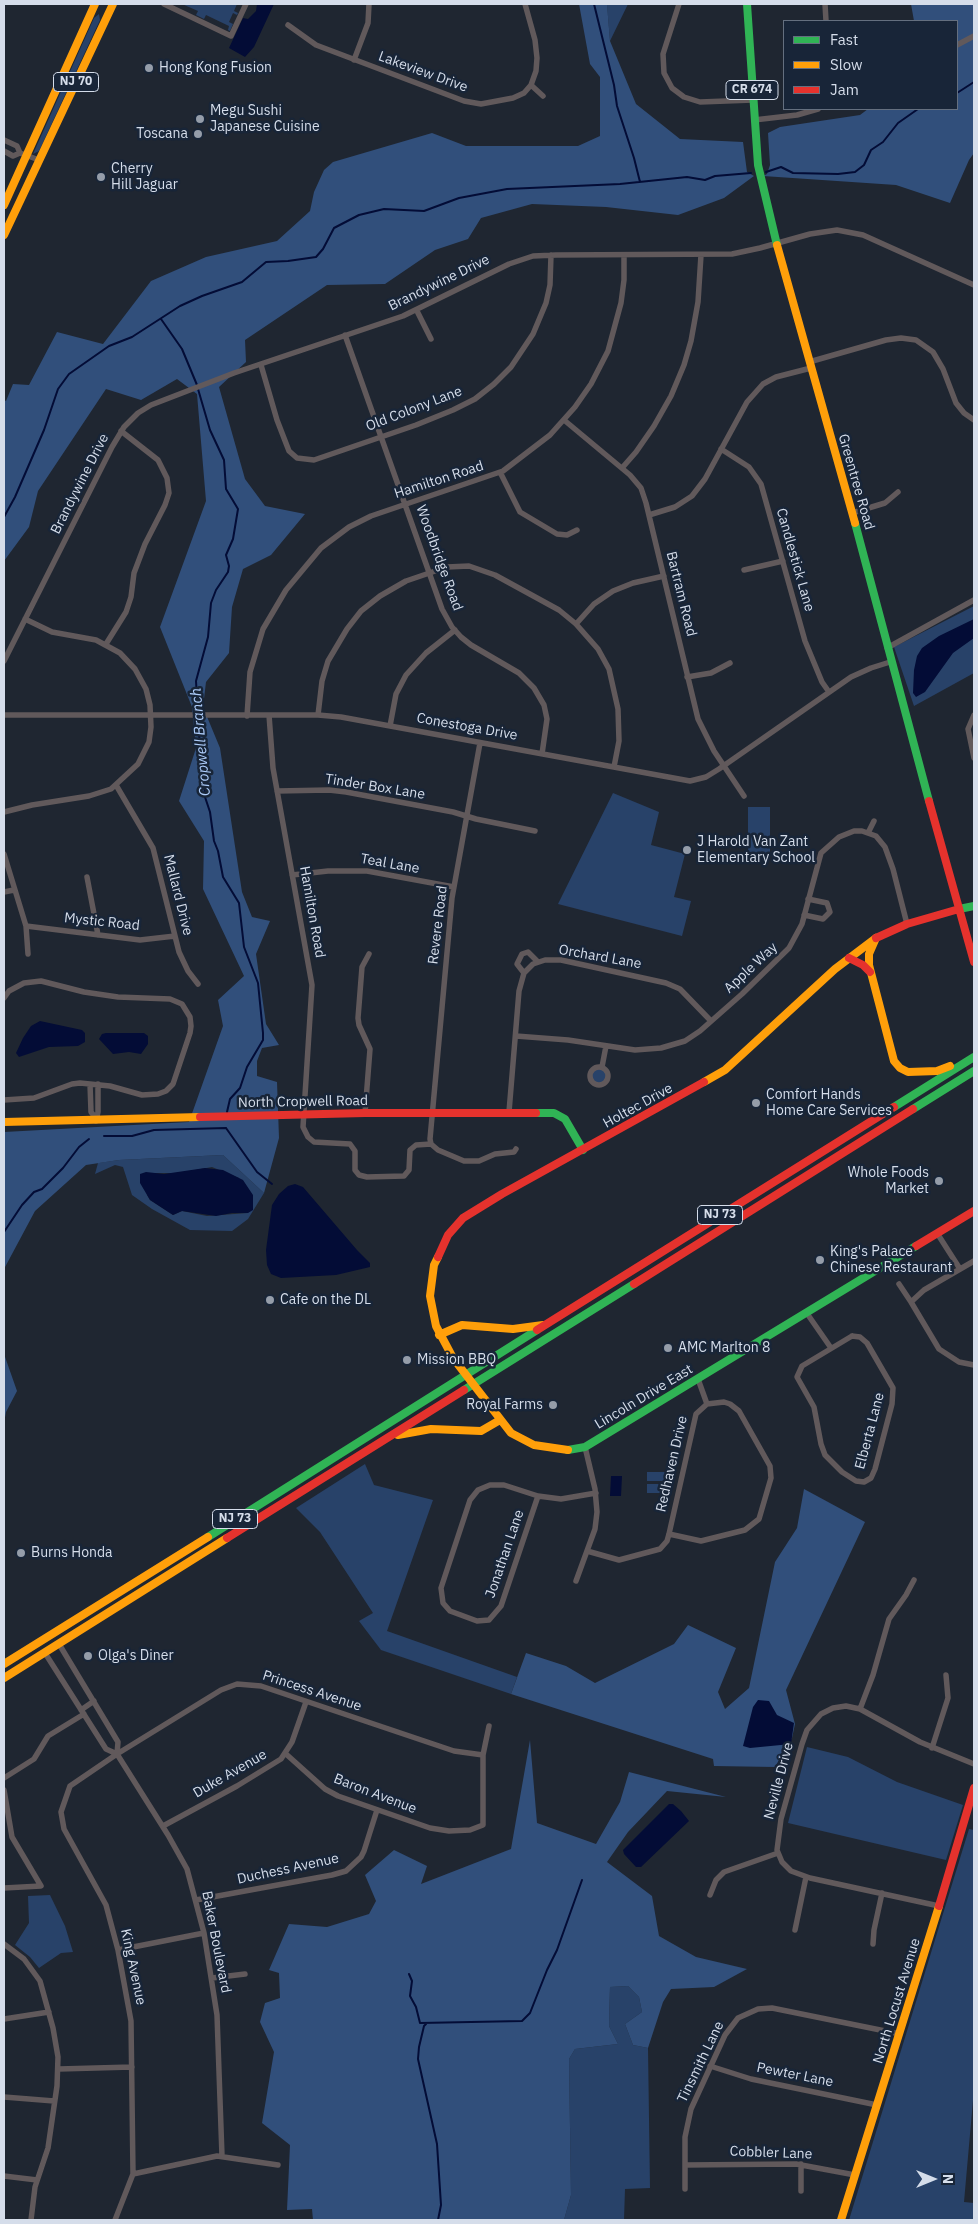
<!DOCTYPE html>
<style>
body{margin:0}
#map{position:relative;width:978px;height:2224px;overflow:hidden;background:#1f2631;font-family:"IBM Plex Sans",sans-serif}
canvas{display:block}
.frame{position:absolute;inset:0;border:5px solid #d5ddea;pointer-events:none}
.legend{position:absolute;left:783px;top:20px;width:175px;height:90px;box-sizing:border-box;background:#182538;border:1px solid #646f7f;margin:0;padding:6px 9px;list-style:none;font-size:15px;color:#d5ddea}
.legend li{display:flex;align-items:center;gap:10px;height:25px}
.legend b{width:25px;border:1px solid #646f7f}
.north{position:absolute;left:908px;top:2154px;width:50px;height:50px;-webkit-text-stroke:4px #182538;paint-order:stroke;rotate:90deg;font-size:14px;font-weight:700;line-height:20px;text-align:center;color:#d5ddea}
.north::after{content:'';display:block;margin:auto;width:18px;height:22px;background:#d5ddea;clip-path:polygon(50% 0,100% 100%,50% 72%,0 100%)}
</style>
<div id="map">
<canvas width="978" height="2224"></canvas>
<div class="frame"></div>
<ul class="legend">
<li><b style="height:6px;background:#30b455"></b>Fast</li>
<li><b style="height:6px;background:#ff9f0a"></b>Slow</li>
<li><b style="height:6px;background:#e5322d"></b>Jam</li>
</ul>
<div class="north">N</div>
</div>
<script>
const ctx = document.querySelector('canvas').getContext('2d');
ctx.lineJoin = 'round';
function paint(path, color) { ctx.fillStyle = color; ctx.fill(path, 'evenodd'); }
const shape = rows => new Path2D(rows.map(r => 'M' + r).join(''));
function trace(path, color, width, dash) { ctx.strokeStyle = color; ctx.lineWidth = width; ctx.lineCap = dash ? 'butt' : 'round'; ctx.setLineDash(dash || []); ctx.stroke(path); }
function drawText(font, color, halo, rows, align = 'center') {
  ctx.font = font + ' "IBM Plex Sans",sans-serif'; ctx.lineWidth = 5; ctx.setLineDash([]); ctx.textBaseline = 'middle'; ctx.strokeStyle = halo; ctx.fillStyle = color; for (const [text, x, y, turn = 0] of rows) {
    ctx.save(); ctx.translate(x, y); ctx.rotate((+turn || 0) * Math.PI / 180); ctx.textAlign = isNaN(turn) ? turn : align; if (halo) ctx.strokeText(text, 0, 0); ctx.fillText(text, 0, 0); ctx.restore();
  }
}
const green = shape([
 [182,4,237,4,234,11,238,13,237,15,233,13,229,22,233,24,230,31,228,30,229,26,206,15,204,19,196,15,198,11],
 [607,4,628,4,610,41,607,5],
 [99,14,100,20,39,151,33,154,94,18],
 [974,606,974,673,914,706,894,647],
 [613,793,659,812,651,845,685,854,674,897,691,901,682,936,558,904],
 [748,807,770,807,770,853,748,854],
 '590 1076a9 9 0 1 1 18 0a9 9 0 1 1-18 0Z',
 [223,1155,264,1193,248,1219,232,1231,190,1230,152,1209,132,1195,123,1167,115,1165,95,1174,98,1163,119,1160],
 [212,1167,239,1178,248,1213,207,1216,182,1211,173,1215,150,1200,147,1195,144,1173,179,1173],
 [365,1464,374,1485,433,1500,387,1631,517,1677,511,1694,381,1650,359,1621,373,1613,320,1532,296,1508],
 [647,1472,666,1472,666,1481,647,1481],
 [647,1484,666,1484,666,1493,647,1493],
 [807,1747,848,1757,897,1782,963,1805,946,1860,788,1823],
 [969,1829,974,1830,974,2089,964,2202,974,2203,974,2220,849,2220],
 [50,1895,65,1926,73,1952,61,1953,39,1968,30,1957,15,1945,29,1923,28,1896],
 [628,1986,639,1997,642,2012,625,2024,633,2045,648,2048,650,2188,625,2189,624,2220,564,2220,571,2195,569,2059,575,2049,618,2044,609,2026,610,1987]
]);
const forest = shape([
 [579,4,607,4,610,41,636,104,680,139,743,142,747,172,754,176,724,198,678,215,606,207,532,204,481,218,468,239,435,250,385,284,327,285,245,340,246,362,219,387,245,479,265,506,305,514,271,555,243,569,232,607,229,653,206,682,203,707,220,748,242,892,252,917,270,921,256,954,266,1024,279,1045,262,1048,257,1061,257,1076,277,1082,279,1138,264,1193,223,1155,119,1160,86,1165,35,1211,4,1269,4,1132,189,1122,223,1026,218,1000,244,976,203,889,204,841,179,801,196,748,192,707,160,627,206,501,197,394,177,379,141,400,106,389,38,491,29,527,4,561,4,400,6,401,13,384,29,385,57,332,103,344,151,281,206,257,277,241,310,211,314,192,324,170,333,162,432,133,466,146,578,146,600,136,600,77,590,64],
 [911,4,974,4,974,153,969,160,950,203,896,185,763,176,767,174,770,165,768,133,780,127,860,115,868,109,957,109,957,21,914,21],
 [4,1354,17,1391,6,1412,4,1423],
 [804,1489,865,1522,786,1690,795,1724,792,1738,775,1767,714,1766,713,1759,511,1694,526,1653,566,1666,595,1683,674,1644,688,1625,736,1648,718,1692,725,1709,749,1688,775,1562,797,1528],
 [530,1740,537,1823,596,1844,620,1802,629,1772,726,1797,667,1791,628,1832,607,1862,652,1896,659,1936,696,1957,747,1969,714,1987,671,1989,663,2002,648,2048,633,2045,625,2024,642,2012,639,1997,628,1986,610,1987,609,2026,618,2044,575,2049,569,2059,571,2195,564,2220,313,2220,312,2209,287,2210,290,2145,262,2123,274,2052,260,2022,265,2003,280,1998,279,1973,269,1970,289,1924,327,1927,369,1914,376,1901,365,1875,394,1850,427,1866,421,1884,511,1849]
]);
const water = shape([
 [257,4,274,4,254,47,245,57,229,48,243,18,248,19,256,11],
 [974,619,974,638,953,653,925,692,916,697,913,693,914,670,917,656,922,648,939,636],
 [40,1021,82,1030,85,1033,85,1042,78,1046,49,1047,19,1057,16,1053,23,1038,31,1026],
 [106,1033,144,1033,148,1036,148,1044,141,1054,129,1052,113,1054,99,1039,102,1034],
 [205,1168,223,1170,243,1180,253,1195,253,1210,248,1213,232,1213,216,1216,182,1211,173,1215,150,1200,140,1183,140,1174,146,1172,164,1174],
 [295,1184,303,1187,357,1250,370,1263,370,1267,336,1275,281,1278,271,1274,267,1265,266,1250,272,1205,279,1194,288,1186],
 [611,1476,622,1476,621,1496,610,1496],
 [758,1700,769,1701,777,1715,794,1723,791,1744,750,1748,743,1746,753,1707],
 [669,1804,673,1804,681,1811,689,1821,641,1867,636,1867,624,1854,623,1850]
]);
const stream = shape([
 [594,4,614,85,617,106,634,158,640,182],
 [957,93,974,82],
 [766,172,781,167,793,173,838,174,855,172,864,165,871,150,883,142,898,123,918,109],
 [161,319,182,349,197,385],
 [198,389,210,430,224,460,226,489,238,509,233,539,226,555,229,566,228,572,216,590,211,603,208,637,196,681,201,767,204,778,205,797,210,812,214,841,218,851,223,877,239,903,244,947,258,983,263,1033,263,1040,247,1067,240,1088,230,1099,227,1112],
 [4,517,15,497,44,430,58,389,69,374,109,346,132,337,180,306,202,296,242,282,266,262,288,261,316,257,323,249,334,228,359,215,384,209,424,211,459,198,507,189,620,184,687,177,705,180,715,176,751,173],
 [226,1128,257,1172,272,1184],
 [104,1136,132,1136,154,1130,226,1128],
 [4,1232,22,1205,34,1192,42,1189,63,1168,79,1147,89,1139],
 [409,1974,412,1981,410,1996,416,2007,420,2023,522,2021,530,2013,547,1970,557,1950,582,1880],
 [426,2024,424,2026,419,2047,418,2059,437,2144,441,2205,438,2220]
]);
const street = shape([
 [164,4,231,36,246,4],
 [679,4,663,54,664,73,672,88,684,97,700,102,753,100],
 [825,4,826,21],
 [288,25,316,45,464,101,481,104,513,98,524,93,531,85,536,71,537,58,535,40,525,4],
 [957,45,974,36],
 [354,60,368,23,369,4],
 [531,85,543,96],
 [754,120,797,115,818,109],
 [4,140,17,146,20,153],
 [4,151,13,156,20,153,39,160],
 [417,311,431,339],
 [345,335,442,609,452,627,461,637,471,645,519,673,534,688,544,705,547,719,542,754],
 [809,362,886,340,901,338,916,340,933,352,943,369,956,403,964,413,974,420],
 [261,365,277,420,289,451,297,458,314,460,416,425,453,410,475,399,494,384,511,367,533,334,546,303,550,285,551,255],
 [564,420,630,475,641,488,646,503,698,719,714,751,744,796],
 [721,449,749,467,761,484,805,641,822,682,829,692],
 [622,468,636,452,654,426,671,396,684,365,691,341,698,302,701,255],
 [500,472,520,512,557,534,567,535,577,530],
 [852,513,885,503,898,492],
 [649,515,675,507,692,496,705,479,747,402,763,384,776,377,811,368],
 [744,570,783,561],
 [576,624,594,604,613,591,633,583,664,576],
 [106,644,126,612,131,597,134,573,145,544,165,505,169,493,167,478,158,460,121,431],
 [887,648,974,600],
 [4,661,112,447,124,427,138,413,151,405,234,373,403,316,509,264,533,256,556,255,732,254,760,248,810,234,837,230,863,235,974,285],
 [687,677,711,673,730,663],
 [4,715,318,715,341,717,690,781,706,777,719,769,851,677,871,668,890,662],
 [269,715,273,768,312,985,303,1127,308,1137,314,1142,350,1144,355,1151,355,1170,359,1175,367,1177,404,1176,409,1170,410,1150,416,1145,431,1144],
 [318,715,322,681,328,661,347,629,361,611,380,596,406,581,447,567,469,566,495,575,559,610,576,624,598,649,609,669,618,709,619,741,614,767],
 [974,715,968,729,974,758],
 [247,716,250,672,263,629,286,590,321,548,349,527,371,516,503,471,550,435,575,407,591,384,608,351,621,303,624,280,624,255],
 [390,726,396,694,406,675,426,653,455,630],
 [480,743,452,898,430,1139,431,1144,438,1150,464,1161,479,1161,495,1154,514,1152,516,1149],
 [116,785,153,848,179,952,188,971,198,984],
 [277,791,329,790,346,792,453,812,476,819,535,831],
 [4,812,32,805,89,796,111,789,138,764,149,742,151,727,150,705,146,689,135,669,120,653,96,640,52,632,25,619],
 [868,833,874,821],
 [4,854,26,926,28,954],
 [292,875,328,871,367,871,454,887],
 [87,877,98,935],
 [4,892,14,890],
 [804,915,823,919,830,912,827,903,808,899],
 [26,926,140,940,175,936],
 [524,973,517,964,522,954,528,952,538,962],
 [4,998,9,991,24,983,41,981,84,992,118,997,170,999,182,1004,190,1017,191,1026,190,1033,173,1084,166,1091,158,1094,142,1095,110,1086,80,1083,72,1084,34,1098,4,1100],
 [516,1036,568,1040,635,1050,661,1048,685,1041,700,1031,742,994,789,948,802,924,821,853,839,837,854,831,862,831,876,836,885,847,893,869,907,924],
 [602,1067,606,1046],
 '590 1076a9 9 0 1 1 18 0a9 9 0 1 1-18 0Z',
 [90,1084,91,1112,95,1117],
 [509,1112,519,991,524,973,533,964,545,960,561,960,666,983,680,989,711,1021],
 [365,1113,370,1049,359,1025,358,1018,362,967,369,954],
 [96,1121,98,1112,98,1084],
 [937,1233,960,1269],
 [974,1261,924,1290,911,1302,939,1349,959,1362,974,1365],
 [899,1284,911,1302],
 [806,1312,831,1348],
 [852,1336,860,1337,867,1343,893,1388,892,1404,875,1469,871,1478,864,1482,856,1481,842,1472,825,1455,821,1444,814,1407,797,1377,802,1366,852,1336],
 [698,1379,707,1404],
 [490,1485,504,1485,538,1496,501,1606,489,1620,477,1621,450,1611,443,1603,441,1588,470,1500,478,1490,490,1485],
 [538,1496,561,1499,596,1493],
 [587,1551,619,1560,660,1549,667,1541,669,1534,696,1414,707,1404,724,1402,730,1404,739,1411,770,1466,771,1478,759,1519,745,1530,701,1541,669,1534],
 [576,1581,595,1529,597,1512,595,1489,585,1447],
 [59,1644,118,1742,117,1754],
 [45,1653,106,1749,117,1754,168,1835,187,1869,204,1933,217,2015,222,2156],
 [860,1709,873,1675,889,1619,906,1595,914,1580],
 [81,1710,94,1701],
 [932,1748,948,1698,946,1675],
 [286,1754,325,1789,338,1796,430,1828,449,1831,470,1830,483,1825,483,1755,489,1726],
 [4,1778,34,1759,48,1736,84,1714],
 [4,1790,12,1837,41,1886,4,1888],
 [163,1826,237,1786,281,1759,292,1742,306,1702],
 [710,1895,716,1880,724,1872,778,1853],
 [196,1900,332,1875,346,1871,361,1857,364,1851,377,1810],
 [939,1906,810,1878,791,1871,782,1862,777,1850,781,1819,802,1744,807,1730,821,1714,833,1708,846,1706,860,1709,920,1742,974,1764],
 [795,1930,806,1877],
 [4,1944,24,1959,40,1981,53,2028,58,2057,57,2086,48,2148,35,2187,31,2220],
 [873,1944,874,1930,882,1893],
 [118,1950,204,1933],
 [212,1978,245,1974],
 [4,2019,49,2012],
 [710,2066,751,2079,877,2105],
 [59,2069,132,2067],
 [4,2097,54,2101],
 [801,2164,801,2191],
 [685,2165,796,2164,855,2175],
 [133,2174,217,2156,278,2165],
 [4,2176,37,2180],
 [685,2189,685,2137,691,2109,725,2035,738,2018,758,2009,772,2008,900,2034],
 [115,2220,133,2174,131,2021,118,1950,106,1905,64,1829,61,1812,70,1786,117,1754,221,1690,237,1684,261,1686,454,1751,483,1755]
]);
const fast = shape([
 [747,4,758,165,777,245],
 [855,523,929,801],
 [959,909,974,906],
 [894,1107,974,1057],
 [913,1109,974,1071],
 [536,1113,554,1113,565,1119,583,1150],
 [464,1390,634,1284],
 [568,1450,585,1447,916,1246],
 [208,1537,537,1330]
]);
const slow = shape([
 [4,205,95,4],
 [4,235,113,4],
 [777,245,855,523],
 [876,938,869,954,869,965,894,1061,900,1068,908,1072,937,1071,950,1066],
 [704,1082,725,1070,835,969,876,938],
 [4,1122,200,1117],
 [438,1257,434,1265,430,1296,436,1326,453,1358,511,1433,534,1445,568,1450],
 [439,1335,462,1325,513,1329,543,1325],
 [398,1435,431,1429,481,1431,500,1420],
 [4,1664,208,1537],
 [4,1678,227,1538],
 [841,2220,939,1906]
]);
const jam = shape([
 [929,801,974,962],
 [876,938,907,924,959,909],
 [849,958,863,965,870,972],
 [200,1117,365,1113,536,1113],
 [916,1246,974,1211],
 [438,1257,448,1235,463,1218,502,1194,704,1082],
 [634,1284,913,1109],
 [537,1330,894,1107],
 [227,1538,464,1390],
 [939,1906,974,1788]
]);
const markers = [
 [149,68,5,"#959da9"],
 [200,119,5,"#959da9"],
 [198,134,5,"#959da9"],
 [101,177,5,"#959da9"],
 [687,850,5,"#959da9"],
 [756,1103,5,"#959da9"],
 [939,1181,5,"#959da9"],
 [820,1260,5,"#959da9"],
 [270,1300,5,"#959da9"],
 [668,1348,5,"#959da9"],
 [407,1360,5,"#959da9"],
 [553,1405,5,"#959da9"],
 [21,1553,5,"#959da9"],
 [88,1656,5,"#959da9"]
];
const shields = [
 [76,82,45],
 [752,90,52],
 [720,1215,45],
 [235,1519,45]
];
const shieldNames = [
 ["NJ 70",76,82],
 ["CR 674",752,90],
 ["NJ 73",720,1215],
 ["NJ 73",235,1519]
];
const poiNames = [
 ["Hong Kong Fusion",159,68],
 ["Megu Sushi",210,111],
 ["Japanese Cuisine",210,127],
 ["Toscana",188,134,"right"],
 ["Cherry",111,169],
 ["Hill Jaguar",111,185],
 ["J Harold Van Zant",697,842],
 ["Elementary School",697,858],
 ["Comfort Hands",766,1095],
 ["Home Care Services",766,1111],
 ["Whole Foods",929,1173,"right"],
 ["Market",929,1189,"right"],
 ["King's Palace",830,1252],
 ["Chinese Restaurant",830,1268],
 ["Cafe on the DL",280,1300],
 ["AMC Marlton 8",678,1348],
 ["Mission BBQ",417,1360],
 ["Royal Farms",543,1405,"right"],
 ["Burns Honda",31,1553],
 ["Olga's Diner",98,1656]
];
const streetNames = [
 ["Lakeview Drive",423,72,20],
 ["Brandywine Drive",439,283,-26],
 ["Old Colony Lane",414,409,-21],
 ["Hamilton Road",439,480,-18],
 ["Greentree Road",856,482,74],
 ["Brandywine Drive",80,484,-63],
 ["Woodbridge Road",439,558,70],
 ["Candlestick Lane",795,560,74],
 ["Bartram Road",681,594,76],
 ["Conestoga Drive",467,727,10],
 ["Tinder Box Lane",375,787,9],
 ["Teal Lane",390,864,10],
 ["Mallard Drive",178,895,76],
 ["Hamilton Road",312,912,80],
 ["Mystic Road",102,922,6],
 ["Revere Road",438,925,-83],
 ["Orchard Lane",600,957,10],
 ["Apple Way",751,968,-43],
 ["North Cropwell Road",303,1102,-1],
 ["Holtec Drive",638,1106,-29],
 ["Lincoln Drive East",644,1397,-31],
 ["Elberta Lane",870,1431,-75],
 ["Redhaven Drive",672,1464,-77],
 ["Jonathan Lane",505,1554,-71],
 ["Princess Avenue",312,1691,18],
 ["Duke Avenue",230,1774,-30],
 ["Neville Drive",779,1781,-75],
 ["Baron Avenue",375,1794,21],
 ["Duchess Avenue",288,1869,-12],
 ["Baker Boulevard",216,1942,79],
 ["King Avenue",133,1967,78],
 ["North Locust Avenue",897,2001,-73],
 ["Tinsmith Lane",701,2062,-64],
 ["Pewter Lane",795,2075,11],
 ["Cobbler Lane",771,2153,2]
];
const waterNames = [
 ["Cropwell Branch",201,742,-95]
];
paint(green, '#284269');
paint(forest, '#314f7b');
paint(water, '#030c36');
trace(stream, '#030c36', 2);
trace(street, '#61595b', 5.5);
trace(fast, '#30b455', 8);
trace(slow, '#ff9f0a', 8);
trace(jam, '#e5322d', 8);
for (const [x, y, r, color] of markers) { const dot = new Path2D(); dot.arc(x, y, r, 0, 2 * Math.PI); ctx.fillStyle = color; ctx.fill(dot); trace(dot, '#182538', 2); }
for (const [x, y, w] of shields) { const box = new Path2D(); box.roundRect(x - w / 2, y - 9.5, w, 19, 4); ctx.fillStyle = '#182538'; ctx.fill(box); trace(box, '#d5ddea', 1); }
drawText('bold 12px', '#d5ddea', null, shieldNames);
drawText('14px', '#d5ddea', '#182538', poiNames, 'left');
drawText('14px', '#d5ddea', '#182538', streetNames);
drawText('italic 15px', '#adccfa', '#182538', waterNames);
</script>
